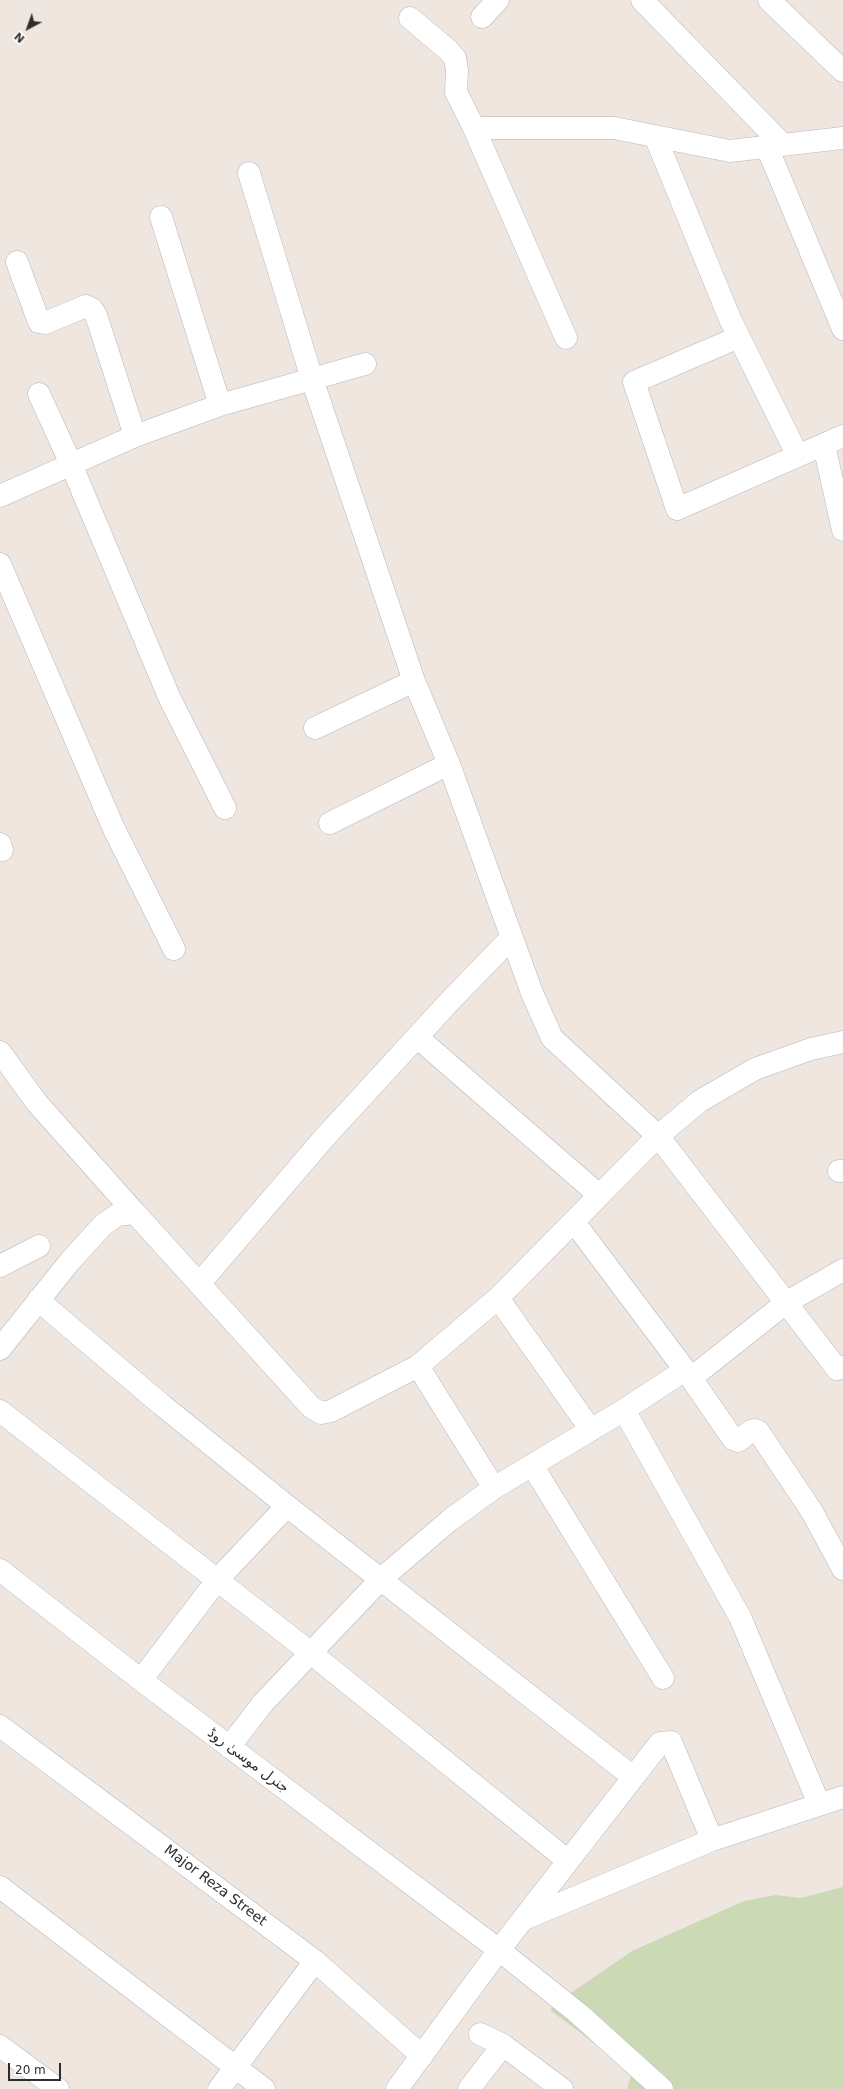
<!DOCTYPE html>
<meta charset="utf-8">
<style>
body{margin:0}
#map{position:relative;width:843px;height:2089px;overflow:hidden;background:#efe6df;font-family:"DejaVu Sans",sans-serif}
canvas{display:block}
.north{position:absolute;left:8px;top:8px;width:40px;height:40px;-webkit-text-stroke:3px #fff;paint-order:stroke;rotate:221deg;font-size:11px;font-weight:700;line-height:16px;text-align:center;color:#2d2d2d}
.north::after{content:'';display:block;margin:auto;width:14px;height:18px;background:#2d2d2d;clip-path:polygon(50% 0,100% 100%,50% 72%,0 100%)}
.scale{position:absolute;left:8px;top:2063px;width:53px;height:18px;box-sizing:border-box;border:2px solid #2d2d2d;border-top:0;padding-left:5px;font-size:12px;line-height:14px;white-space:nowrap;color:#2d2d2d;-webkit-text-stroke:3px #fff;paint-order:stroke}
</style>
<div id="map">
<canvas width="843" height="2089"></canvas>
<div class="north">N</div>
<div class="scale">20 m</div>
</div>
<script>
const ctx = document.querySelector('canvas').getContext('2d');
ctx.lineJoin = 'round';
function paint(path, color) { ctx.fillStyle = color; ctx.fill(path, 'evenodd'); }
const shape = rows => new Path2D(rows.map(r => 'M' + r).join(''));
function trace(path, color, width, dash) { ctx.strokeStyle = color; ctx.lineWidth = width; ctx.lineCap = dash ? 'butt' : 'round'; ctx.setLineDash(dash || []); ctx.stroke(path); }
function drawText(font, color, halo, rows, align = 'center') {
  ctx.font = font + ' "DejaVu Sans",Cairo,sans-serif'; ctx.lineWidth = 4; ctx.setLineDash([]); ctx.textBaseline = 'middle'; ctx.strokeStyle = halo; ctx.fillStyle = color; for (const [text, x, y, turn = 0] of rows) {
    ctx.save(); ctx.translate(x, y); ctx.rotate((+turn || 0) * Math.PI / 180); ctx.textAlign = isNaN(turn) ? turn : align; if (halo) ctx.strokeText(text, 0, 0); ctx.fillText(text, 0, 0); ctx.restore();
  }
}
const cemetery = shape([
 [843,1887,843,2089,627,2089,638,2054,598,2046,550,2010,568,1995,632,1951,744,1901,776,1895,801,1898]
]);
const minor = shape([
 [642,0,783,145],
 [769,0,843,71],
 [482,17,498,0],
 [410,18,448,50,455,58,457,70,456,92,474,128,566,338],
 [474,128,614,128,730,151,843,138],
 [655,136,730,319,798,456],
 [767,147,843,329],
 [249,173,312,379,414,681,449,764,532,993,552,1038,658,1136,837,1369,843,1367],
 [161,217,220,405],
 [17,262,39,322,45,323,86,306,92,309,96,315,135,436],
 [739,337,634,382,677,509,843,436],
 [39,394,71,464,170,699,225,808],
 [824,445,843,530],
 [0,496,135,436,220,405,365,364],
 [0,564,114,829,174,949],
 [315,728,414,681],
 [330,823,449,764],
 [0,844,2,850],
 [417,1037,599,1195],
 [0,1052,37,1103,135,1213],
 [839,1171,843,1171],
 [574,1222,691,1378,733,1439,738,1441,751,1431,755,1430,758,1431,811,1510,843,1569],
 [0,1266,39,1246],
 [199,1284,325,1137,449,1002,511,938],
 [498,1298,591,1430],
 [38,1300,162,1405,287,1506,633,1777],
 [0,1349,71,1260,103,1225,117,1215,135,1213,311,1407,321,1413,331,1411,418,1366,498,1298,658,1136,700,1101,755,1069,811,1049,843,1042],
 [418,1366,494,1488],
 [691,1378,787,1302,843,1270],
 [624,1410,740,1617,819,1804],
 [0,1411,311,1653,567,1860],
 [532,1465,663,1678],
 [0,1570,141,1680,499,1950,579,2014,662,2089],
 [141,1680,218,1579,287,1506],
 [0,1726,315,1961,422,2056],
 [229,1747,264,1702,381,1579,450,1520,494,1488,624,1410,685,1370],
 [0,1887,264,2089],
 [524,1919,712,1840,843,1797],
 [480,2034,503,2045,562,2089],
 [0,2046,58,2089],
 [219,2089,315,1961],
 [397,2089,499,1950,660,1743,671,1742,712,1840],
 [469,2089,503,2045]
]);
const streetNames = [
 ["جنرل موسیٰ روڈ",248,1761,37],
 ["Major Reza Street",215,1886,37]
];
paint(cemetery, '#cbdab5');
trace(minor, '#b3b7c1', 23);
trace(minor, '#fff', 22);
drawText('14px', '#2d2d2d', '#fff', streetNames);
</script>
